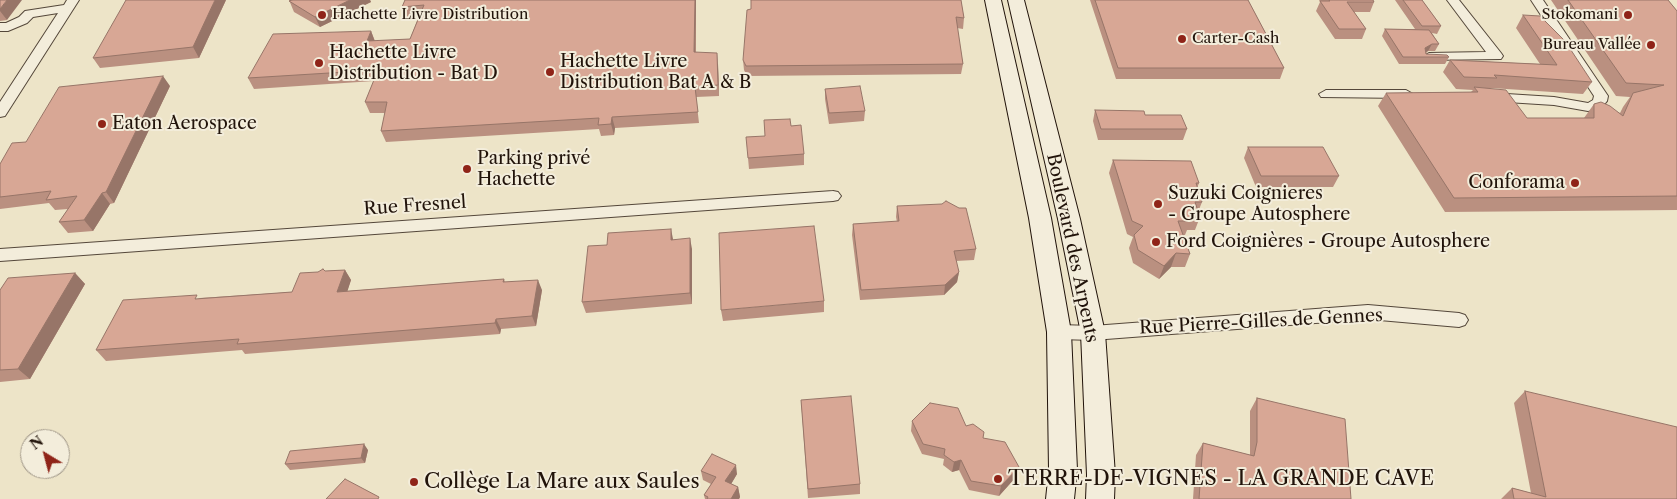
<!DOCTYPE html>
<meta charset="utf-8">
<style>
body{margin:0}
#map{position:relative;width:1677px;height:499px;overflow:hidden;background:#ede4c8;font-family:"Libre Caslon Text",serif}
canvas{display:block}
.north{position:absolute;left:20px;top:429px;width:50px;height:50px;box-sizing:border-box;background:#f3eddb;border:1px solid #9f9687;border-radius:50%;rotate:323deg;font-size:14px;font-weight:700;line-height:20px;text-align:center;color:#21130a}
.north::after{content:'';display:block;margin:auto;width:18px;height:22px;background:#8f2418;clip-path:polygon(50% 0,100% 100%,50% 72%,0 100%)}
</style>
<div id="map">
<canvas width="1677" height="499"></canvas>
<div class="north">N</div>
</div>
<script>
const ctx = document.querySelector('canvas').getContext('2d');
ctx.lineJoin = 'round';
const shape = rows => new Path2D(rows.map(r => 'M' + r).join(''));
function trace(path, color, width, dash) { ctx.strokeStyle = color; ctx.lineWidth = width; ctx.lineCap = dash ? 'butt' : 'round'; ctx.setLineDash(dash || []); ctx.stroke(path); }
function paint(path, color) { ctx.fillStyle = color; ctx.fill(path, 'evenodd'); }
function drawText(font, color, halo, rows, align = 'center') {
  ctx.font = font + ' "Libre Caslon Text",serif'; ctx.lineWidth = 4; ctx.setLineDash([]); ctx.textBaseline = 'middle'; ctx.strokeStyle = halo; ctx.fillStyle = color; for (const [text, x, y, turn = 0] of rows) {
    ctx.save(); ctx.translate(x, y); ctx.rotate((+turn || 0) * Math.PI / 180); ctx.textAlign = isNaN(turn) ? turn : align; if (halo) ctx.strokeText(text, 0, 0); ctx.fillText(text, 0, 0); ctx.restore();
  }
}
const street = shape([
 [67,0,79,0,5,116,0,117,0,102,58,13,33,17,27,23,8,31,0,31,0,23,6,23,19,17,25,11,64,5,67,0],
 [1447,0,1459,0,1501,53,1503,56,1501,59,1424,60,1422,57,1429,53,1486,52,1447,0],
 [1531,0,1543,0,1608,96,1607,101,1601,108,1588,111,1554,105,1491,101,1486,100,1484,97,1486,94,1491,93,1554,97,1588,103,1593,100,1594,96,1531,0],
 [1326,90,1406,90,1413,94,1406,98,1321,97,1319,94,1326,90],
 [833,191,838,192,841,196,838,200,833,201,0,261,0,249,833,191],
 [1368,305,1459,313,1465,315,1468,320,1465,325,1459,327,1368,319,1093,340,1059,339,1053,337,1050,332,1053,327,1059,325,1093,326,1368,305]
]);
const secondary = shape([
 [985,0,1001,0,1051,218,1071,332,1077,470,1074,499,1046,499,1049,470,1047,332,1029,218,985,0],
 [1008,0,1024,0,1080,219,1105,333,1115,475,1114,499,1086,499,1087,475,1081,333,1058,219,1008,0]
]);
const wall = shape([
 [0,0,7,20,0,21],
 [226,0,199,58,100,68,93,58],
 [289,0,370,0,371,2,320,27,294,12],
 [405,0,696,0,696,52,718,64,719,96,696,97,699,123,615,128,614,135,601,136,599,129,386,142,381,131,385,113,370,113,365,102,374,81,254,89,248,78,371,31,375,41,410,39,419,16,406,17,402,7],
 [961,0,964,18,963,29,957,28,963,64,961,74,747,76,744,70,743,60],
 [1090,0,1248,0,1284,68,1280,79,1116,79],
 [1319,0,1373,0,1374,2,1370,12,1354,12,1366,29,1362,39,1335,39,1316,11,1320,2],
 [1395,0,1422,0,1441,26,1437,34,1432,33,1439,44,1435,51,1428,51,1426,53,1426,54,1449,57,1445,64,1399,64,1382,36,1385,29,1415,29],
 [1551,0,1668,0,1677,11,1677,210,1445,212,1378,106,1386,93,1471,92,1473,90,1456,89,1443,72,1450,60,1540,64,1516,28,1523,15,1592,82,1583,94,1491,88,1490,89,1527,118,1584,118,1594,104,1620,113,1623,107,1630,97,1616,96],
 [170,86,114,203,110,204,93,231,68,233,59,222,68,209,55,210,49,203,0,209,0,164,26,142],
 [825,89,865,111,864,121,829,124,825,99],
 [1095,110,1145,115,1187,129,1183,140,1098,140,1093,121],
 [791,126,804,154,804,165,749,169,748,158,765,136],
 [1248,147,1339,176,1333,187,1256,187,1244,158],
 [1113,160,1199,183,1197,188,1202,202,1198,212,1200,217,1195,230,1187,230,1185,235,1183,235,1190,254,1185,267,1171,267,1159,279,1133,263,1129,248,1133,237,1127,234,1109,173],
 [897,206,959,208,976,249,974,260,956,261,959,272,957,282,944,295,860,300,852,235,853,224,897,222,896,217],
 [673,240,692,249,692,304,586,313,582,302],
 [345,270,351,280,347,291,504,279,505,282,542,290,536,326,501,329,500,334,245,354,242,350,106,361,96,350,200,298,292,292,325,271],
 [75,273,85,284,30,379,0,382,0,290],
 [824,301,824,312,723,321,721,310],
 [1525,391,1677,499,1501,499,1512,488,1531,493,1514,403],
 [1257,398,1351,499,1193,499,1196,455,1203,443,1250,455,1250,411],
 [801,400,860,484,860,494,808,498],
 [912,421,966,426,1019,467,1016,477,999,496,969,490,959,470,952,472,943,465,944,459,922,454,911,431],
 [368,450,365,463,290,470,285,464],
 [701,471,737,474,731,484,738,487,740,497,739,499,705,499,704,495,711,484,703,480]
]);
const shadedWall = shape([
 [7,0,22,0,7,20,0,11,0,9],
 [215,0,226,0,199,58,193,47],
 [350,0,370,0,371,2,320,27,315,17],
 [695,0,696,0,695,63,694,52],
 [371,31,375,42,367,41],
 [1432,44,1428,51,1421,55,1425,48],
 [717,53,718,64,719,96,718,85],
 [163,76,170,86,114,203,106,192],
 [612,117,615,128,614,135,611,124],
 [102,193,110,204,93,231,84,220],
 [671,229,673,239,673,251,671,240],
 [690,238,692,249,692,304,690,293],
 [1176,253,1171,267,1159,279,1164,266],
 [345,270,351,280,344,302,337,292],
 [959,272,957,282,944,295,945,285],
 [75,273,85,284,30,379,18,369],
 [538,280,542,290,536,326,532,316],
 [496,319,501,329,500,334,495,323],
 [364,444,368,450,365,463,361,458],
 [961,460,959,470,952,472,954,462],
 [736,465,737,474,727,491,725,481],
 [1019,467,1016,477,999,496,1001,486],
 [738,487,740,497,739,499,731,499]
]);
const building = shape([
 [0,0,7,0,0,9,0,0],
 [126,0,215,0,193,47,93,58,126,0],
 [292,0,350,0,315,17,289,1,292,0],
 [405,0,695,0,694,52,717,53,718,85,695,87,698,112,612,117,611,124,598,125,599,118,381,131,387,102,365,102,378,70,248,78,273,34,371,31,367,41,410,39,424,5,402,7,405,0],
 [751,0,961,0,964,18,956,17,963,64,746,66,743,60,747,10,751,9,751,0],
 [1095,0,1248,0,1284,68,1118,68,1095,0],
 [1329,0,1373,0,1374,2,1347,2,1366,29,1339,29,1320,1,1330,1,1329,0],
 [1403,0,1422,0,1441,26,1422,26,1403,0],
 [1568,0,1668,0,1677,11,1677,196,1454,198,1386,93,1478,92,1474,87,1506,90,1527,118,1594,118,1594,104,1601,102,1610,106,1623,116,1633,93,1664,85,1626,83,1568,0],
 [1523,15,1540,16,1565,41,1592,82,1494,75,1497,78,1464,77,1450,60,1557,65,1523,15],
 [1385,29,1429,30,1439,44,1432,44,1425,48,1426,54,1447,55,1449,57,1403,57,1385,29],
 [163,76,106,192,102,193,84,220,59,222,77,196,46,200,51,191,0,197,0,164,12,143,26,142,59,87,163,76],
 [860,86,865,111,829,113,825,89,860,86],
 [1095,110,1144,111,1145,115,1181,115,1187,129,1101,129,1095,110],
 [790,119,791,126,801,125,804,154,748,158,746,137,765,136,764,120,790,119],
 [1248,147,1323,147,1339,176,1261,176,1248,147],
 [1113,160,1191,161,1199,183,1196,183,1202,202,1195,202,1200,217,1189,217,1190,221,1178,221,1190,254,1176,253,1164,266,1138,250,1134,235,1143,226,1132,221,1113,160],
 [946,201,959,208,966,208,976,249,954,251,959,272,945,285,861,290,853,224,899,221,897,206,942,204,946,201],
 [814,226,824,301,721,310,719,233,814,226],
 [671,229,671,240,690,238,690,293,582,302,588,246,607,245,608,233,671,229],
 [323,269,325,271,345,270,337,292,504,279,503,282,538,280,532,316,496,319,495,323,237,344,239,339,96,350,123,300,197,295,195,299,292,292,300,273,318,272,323,269],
 [75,273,18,369,0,370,0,290,8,278,75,273],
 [1525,391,1677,427,1677,499,1514,499,1512,488,1546,497,1525,391],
 [851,396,860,484,808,489,801,400,851,396],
 [1257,398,1345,419,1351,499,1199,499,1203,443,1254,456,1257,442,1257,398],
 [930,403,958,408,966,426,973,424,984,432,983,438,1005,442,1019,467,1001,486,971,481,961,460,954,462,944,455,945,449,923,444,912,421,930,403],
 [364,444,361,458,285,464,290,451,364,444],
 [712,454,736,465,725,481,738,487,731,499,707,499,708,497,704,495,716,477,701,471,712,454],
 [345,479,379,497,378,499,326,499,345,479]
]);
const markers = [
 [322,15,5,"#8f2418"],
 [1628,15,5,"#8f2418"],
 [1182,39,5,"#8f2418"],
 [1651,45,5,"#8f2418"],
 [319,63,5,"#8f2418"],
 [550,72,5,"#8f2418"],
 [102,124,5,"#8f2418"],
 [467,169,5,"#8f2418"],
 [1575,183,5,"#8f2418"],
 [1158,204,5,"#8f2418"],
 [1156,242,5,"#8f2418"],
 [998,479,5,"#8f2418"],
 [414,482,5,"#8f2418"]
];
const farPoinames = [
 ["Hachette Livre Distribution",332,15],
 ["Stokomani",1618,15,"right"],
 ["Carter-Cash",1192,39],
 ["Bureau Vallée",1641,45,"right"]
];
const poiNames = [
 ["Hachette Livre",329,53],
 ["Distribution - Bat D",329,74],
 ["Hachette Livre",560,62],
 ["Distribution Bat A & B",560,83],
 ["Eaton Aerospace",112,124],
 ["Parking privé",477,159],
 ["Hachette",477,180],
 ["Conforama",1565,183,"right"],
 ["Suzuki Coignieres",1168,194],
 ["- Groupe Autosphere",1168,215],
 ["Ford Coignières - Groupe Autosphere",1166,242]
];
const streetNames = [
 ["Rue Fresnel",415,206,-4],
 ["Boulevard des Arpents",1072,248,78],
 ["Rue Pierre-Gilles de Gennes",1261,322,-3]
];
const nearPoinames = [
 ["TERRE-DE-VIGNES - LA GRANDE CAVE",1008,479],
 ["Collège La Mare aux Saules",424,482]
];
trace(street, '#54473a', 2);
trace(secondary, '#21130a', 2);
paint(street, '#f3eddb');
paint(secondary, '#f3eddb');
paint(wall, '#ba9080');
paint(shadedWall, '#977568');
paint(building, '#d8a795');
trace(building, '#977568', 1);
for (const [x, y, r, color] of markers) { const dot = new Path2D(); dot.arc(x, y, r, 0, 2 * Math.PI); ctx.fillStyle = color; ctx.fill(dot); trace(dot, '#f3eddb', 2); }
drawText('15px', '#21130a', '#f3eddb', farPoinames, 'left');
drawText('18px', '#21130a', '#f3eddb', poiNames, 'left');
drawText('18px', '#21130a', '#f3eddb', streetNames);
drawText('21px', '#21130a', '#f3eddb', nearPoinames, 'left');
</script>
